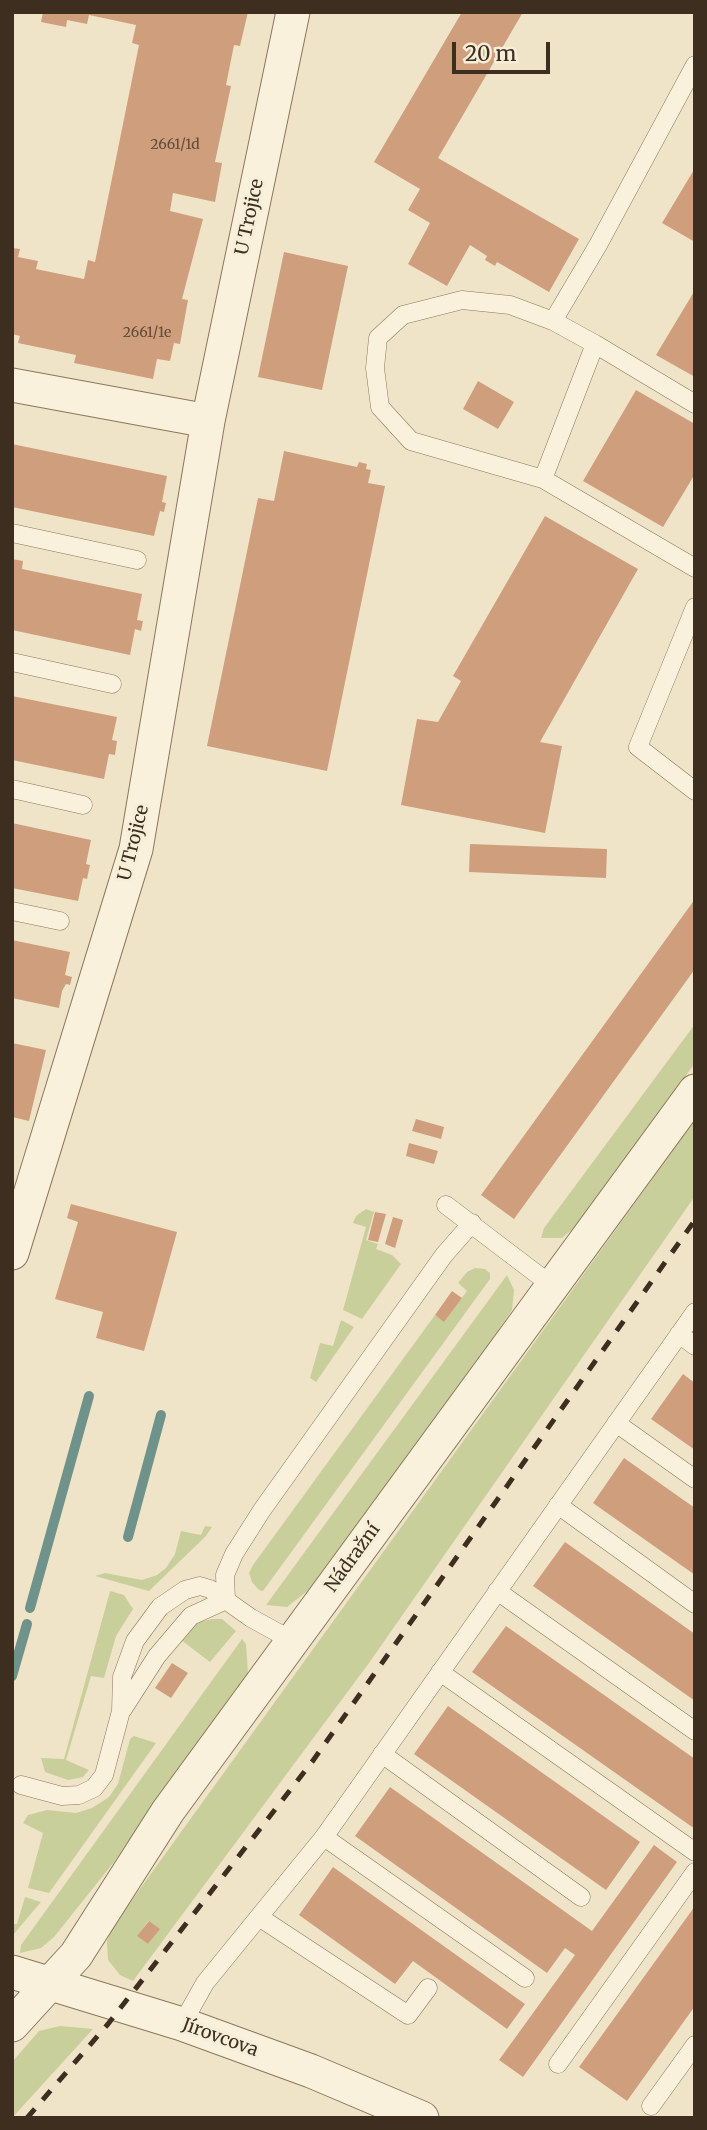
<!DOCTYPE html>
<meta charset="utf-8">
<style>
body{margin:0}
#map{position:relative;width:707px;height:2130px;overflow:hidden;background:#f0e4c8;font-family:Merriweather,serif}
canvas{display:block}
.frame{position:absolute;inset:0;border:14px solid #3d2e20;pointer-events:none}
.scale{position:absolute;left:452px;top:42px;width:98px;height:32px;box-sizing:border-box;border:4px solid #3d2e20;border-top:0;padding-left:9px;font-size:21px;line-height:24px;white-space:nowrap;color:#3d2e20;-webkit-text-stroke:5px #f7eed8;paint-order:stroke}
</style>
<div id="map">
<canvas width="707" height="2130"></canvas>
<div class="frame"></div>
<div class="scale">20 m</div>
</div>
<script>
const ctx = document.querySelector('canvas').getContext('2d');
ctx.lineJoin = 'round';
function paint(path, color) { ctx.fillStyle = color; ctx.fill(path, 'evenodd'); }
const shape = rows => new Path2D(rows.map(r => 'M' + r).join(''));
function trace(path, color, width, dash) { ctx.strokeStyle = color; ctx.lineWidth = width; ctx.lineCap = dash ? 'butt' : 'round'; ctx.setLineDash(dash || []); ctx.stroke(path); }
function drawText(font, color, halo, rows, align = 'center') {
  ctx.font = font + ' Merriweather,serif'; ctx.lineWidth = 6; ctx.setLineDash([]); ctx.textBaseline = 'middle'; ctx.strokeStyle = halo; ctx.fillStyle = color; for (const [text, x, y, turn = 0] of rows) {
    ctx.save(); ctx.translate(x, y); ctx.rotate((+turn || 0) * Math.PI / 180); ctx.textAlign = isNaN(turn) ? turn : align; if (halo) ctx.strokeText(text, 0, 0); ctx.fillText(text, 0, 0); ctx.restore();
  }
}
const green = shape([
 [695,1024,695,1063,581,1222,562,1238,541,1238,544,1228],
 [695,1120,695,1196,369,1663,133,1981,120,1975,108,1960,107,1942,111,1929],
 [148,1921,159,1929,148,1944,138,1936],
 [366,1209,374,1212,366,1240,378,1244,376,1249,392,1255,401,1264,362,1319,343,1310,366,1227,353,1223,356,1216],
 [475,1268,485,1269,490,1273,490,1279,263,1591,259,1590,252,1582,249,1573,253,1565,435,1315,444,1321,467,1291,458,1283,467,1272],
 [507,1275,514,1290,512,1310,459,1388,311,1588,287,1607,266,1605],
 [341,1320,354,1327,316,1382,310,1378,320,1343,333,1346],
 [205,1526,212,1527,206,1536,149,1591,95,1576,105,1573,142,1580,157,1575,166,1568,175,1554,181,1531,201,1535],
 [110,1591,124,1595,133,1609,116,1636,104,1678,91,1676,66,1760,89,1770,83,1777,68,1780,45,1772,41,1758,64,1759],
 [212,1619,222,1619,236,1631,210,1662,181,1640,198,1622],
 [242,1639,246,1644,248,1673,114,1862,54,1937,41,1948,20,1953,21,1945],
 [134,1736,156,1743,49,1893,28,1888,43,1833,23,1823,28,1815,47,1810,76,1813,92,1808,109,1797,118,1784,130,1739],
 [25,1897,41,1902,13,1935,12,1924,17,1924],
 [60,2026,93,2029,12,2118,12,2062,39,2031]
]);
const stream = shape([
 [128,1537,161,1415],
 [30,1608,89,1396],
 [12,1676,27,1624]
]);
const building = shape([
 [43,12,248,12,240,46,234,45,226,85,231,86,215,162,222,163,215,202,173,193,170,211,203,219,182,299,188,300,180,344,174,343,170,361,157,359,153,379,74,363,76,355,18,343,20,336,12,334,12,248,20,249,18,257,38,261,36,269,84,279,88,260,95,262,139,45,132,43,136,25,89,15,87,24,67,20,66,27,41,22],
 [462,12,523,12,438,158,579,239,549,292,497,262,495,266,485,260,487,256,470,245,447,286,408,264,430,223,408,210,420,189,374,162],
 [695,168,695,242,662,223],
 [284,252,348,266,322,390,258,377],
 [695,290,695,377,656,355],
 [478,381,514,402,498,429,463,409],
 [636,390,695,424,695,474,663,527,583,481],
 [12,444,167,476,162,502,166,503,164,512,160,511,154,536,12,507],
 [284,451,357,467,359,462,367,464,366,469,371,470,368,483,385,486,327,771,207,746,258,498,274,501],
 [545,516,638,569,540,742,562,746,545,833,401,805,417,719,438,722,461,681,453,676],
 [12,559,23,561,22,569,142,594,137,620,143,621,141,631,135,629,130,655,12,630],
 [12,696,117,717,112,740,117,741,115,755,109,754,104,779,12,760],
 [12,823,91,840,86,864,90,865,87,879,83,878,78,901,12,888],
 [470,844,607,849,606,878,469,872],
 [695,899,695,969,514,1219,481,1195],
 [12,940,70,952,65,975,72,977,70,985,66,984,62,991,59,1008,12,998],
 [12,1043,46,1050,29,1121,12,1117],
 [416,1119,444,1127,441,1139,412,1131],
 [409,1143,438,1151,434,1164,406,1156],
 [71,1204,177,1232,144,1351,96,1338,103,1312,55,1299,78,1222,67,1218],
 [375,1212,386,1214,378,1242,368,1240],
 [393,1217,403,1220,395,1248,385,1244],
 [452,1291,462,1298,444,1322,435,1315],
 [683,1374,695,1383,695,1450,651,1419],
 [624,1458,695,1508,695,1575,593,1503],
 [565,1542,695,1634,695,1701,533,1586],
 [506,1626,695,1759,695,1829,472,1672],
 [172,1663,188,1673,171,1698,155,1688],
 [448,1706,640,1842,606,1890,414,1754],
 [390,1787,592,1931,654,1845,677,1862,523,2077,499,2060,575,1955,565,1948,547,1973,355,1836],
 [333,1867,525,2004,507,2029,413,1961,395,1984,299,1915],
 [695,1906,695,2006,627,2101,579,2067],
 [149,1921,160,1929,148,1944,137,1936]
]);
const service = shape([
 [462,300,510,305,553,321,595,344,543,479,411,441,380,407,375,368,378,338,403,315,462,300],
 [553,321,598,245,695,65],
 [595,344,695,404],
 [543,479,695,568],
 [12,533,137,560],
 [695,607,638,747,695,791],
 [12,662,112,684],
 [12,789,83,805],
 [12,911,60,921],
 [446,1205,554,1287],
 [679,1334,695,1346],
 [616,1423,695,1479],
 [558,1505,695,1604],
 [497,1591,695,1731],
 [226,1600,225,1575,234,1554,262,1510,444,1255,472,1223],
 [440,1672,695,1852],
 [123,1709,157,1656,191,1616,226,1600],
 [382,1754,581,1897],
 [21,1785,62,1796,79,1795,94,1788,104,1775,121,1711,122,1677,135,1641,160,1607,185,1590,200,1586,210,1589,251,1618,293,1641],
 [324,1837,525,1978],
 [259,1917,408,2015,428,1988],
 [182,2024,205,1983,324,1837,695,1312],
 [558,2064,695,1872],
 [651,2106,695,2045]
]);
const minor = shape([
 [12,385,208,421],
 [12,1253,136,849,208,421,293,12],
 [12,1972,182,2024,311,2071,422,2118],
 [12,2025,76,1955,168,1811,695,1091]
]);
const rail = shape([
 [27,2118,108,2024,312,1762,695,1220]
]);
const numberNames = [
 ["2661/1d",175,145],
 ["2661/1e",147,333]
];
const streetNames = [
 ["U Trojice",250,217,-78],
 ["U Trojice",134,843,-76],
 ["Nádražní",353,1558,-54],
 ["Jírovcova",220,2038,20]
];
paint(green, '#c9cf9b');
trace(stream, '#6f938a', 10);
paint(building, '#cf9f7d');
trace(service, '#8d765c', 19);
trace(minor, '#8d765c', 35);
trace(service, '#faf1dc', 18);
trace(minor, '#faf1dc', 33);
trace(rail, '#3d2e20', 5, [12, 12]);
drawText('14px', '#624a37', null, numberNames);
drawText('18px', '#3d2e20', '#f7eed8', streetNames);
</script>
